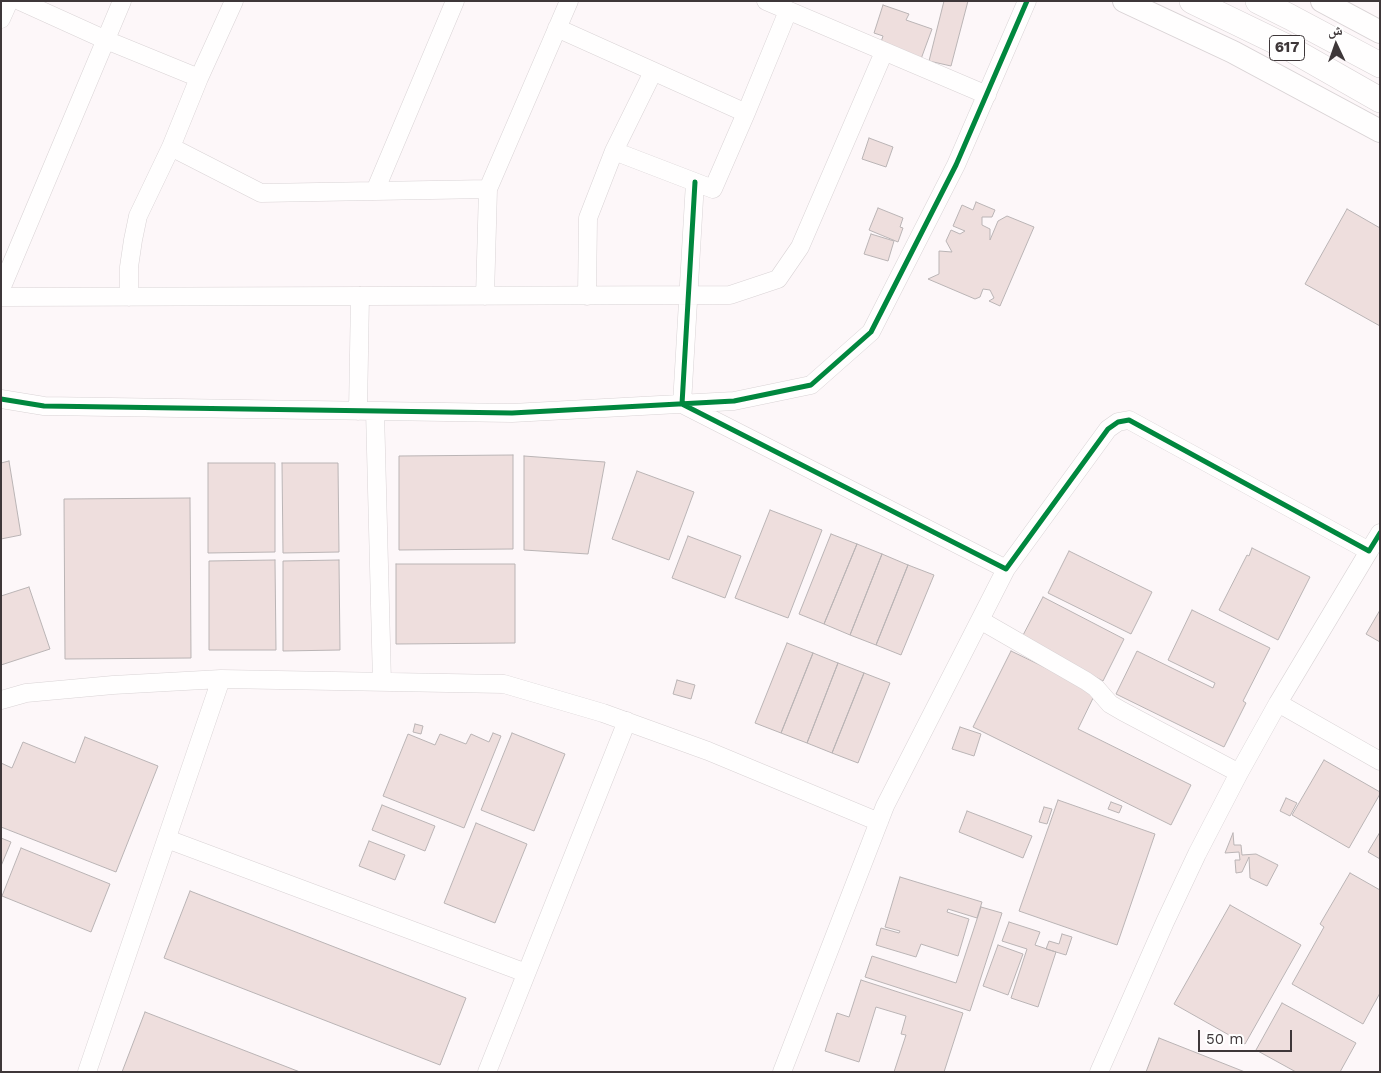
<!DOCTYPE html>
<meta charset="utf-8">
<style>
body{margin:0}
#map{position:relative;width:1381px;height:1073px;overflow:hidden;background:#fdf7f9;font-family:"Work Sans","Noto Naskh Arabic",sans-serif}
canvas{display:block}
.frame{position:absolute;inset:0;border:2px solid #3e3739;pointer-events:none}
.north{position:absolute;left:1311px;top:20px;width:50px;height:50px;-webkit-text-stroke:4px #fff;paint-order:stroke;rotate:357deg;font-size:14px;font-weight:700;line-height:20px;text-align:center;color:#3e3739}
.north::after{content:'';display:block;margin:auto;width:18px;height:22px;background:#3e3739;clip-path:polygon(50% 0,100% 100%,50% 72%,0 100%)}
.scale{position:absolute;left:1198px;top:1030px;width:94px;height:22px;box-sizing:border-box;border:2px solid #3e3739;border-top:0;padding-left:6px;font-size:15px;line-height:18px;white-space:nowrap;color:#3e3739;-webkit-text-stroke:4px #fff;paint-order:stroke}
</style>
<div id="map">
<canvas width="1381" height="1073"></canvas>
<div class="frame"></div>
<div class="north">ش</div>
<div class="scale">50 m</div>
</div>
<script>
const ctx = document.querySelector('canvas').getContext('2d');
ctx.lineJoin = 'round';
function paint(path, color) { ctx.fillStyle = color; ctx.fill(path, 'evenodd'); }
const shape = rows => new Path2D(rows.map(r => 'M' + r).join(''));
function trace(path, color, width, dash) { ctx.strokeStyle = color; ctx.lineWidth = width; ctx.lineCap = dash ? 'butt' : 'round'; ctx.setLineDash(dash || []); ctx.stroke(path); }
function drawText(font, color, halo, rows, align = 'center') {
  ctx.font = font + ' "Work Sans",sans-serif'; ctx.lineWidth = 4; ctx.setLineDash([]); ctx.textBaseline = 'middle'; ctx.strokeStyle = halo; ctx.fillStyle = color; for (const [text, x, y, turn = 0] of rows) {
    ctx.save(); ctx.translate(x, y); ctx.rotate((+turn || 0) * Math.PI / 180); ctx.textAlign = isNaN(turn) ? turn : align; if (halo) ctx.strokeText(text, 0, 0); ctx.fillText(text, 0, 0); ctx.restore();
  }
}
const building = shape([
 [944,1,968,1,951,66,929,61,944,1],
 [883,5,909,14,906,20,932,29,921,59,880,45,883,36,874,33,883,5],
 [869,138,893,147,886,167,862,159,869,138],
 [976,202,995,210,992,217,982,217,982,225,990,229,990,240,998,221,1007,216,1034,227,1000,306,989,301,994,298,990,290,983,289,980,297,975,299,928,279,939,274,939,251,952,252,946,241,951,230,960,234,965,231,953,226,962,205,973,210,976,202],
 [878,208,903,218,900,227,903,228,898,242,869,230,878,208],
 [1347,209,1380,228,1380,326,1305,284,1347,209],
 [871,234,894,241,888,261,864,254,871,234],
 [513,455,513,549,399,550,399,456,513,455],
 [524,456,605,462,588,554,524,550,524,456],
 [9,461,21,535,1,539,1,463,9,461],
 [208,463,275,463,275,552,208,553,208,463],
 [282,463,338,463,339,552,283,553,282,463],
 [637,471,694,492,669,560,612,539,637,471],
 [190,498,191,658,65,659,64,499,190,498],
 [770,510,822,530,788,618,735,598,770,510],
 [831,534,857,544,824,624,799,614,831,534],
 [688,536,741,556,725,598,672,578,688,536],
 [857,544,882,554,850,635,824,624,857,544],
 [1252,548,1310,577,1278,640,1219,610,1247,555,1249,556,1252,548],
 [1069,551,1152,592,1131,634,1048,593,1069,551],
 [882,554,908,565,876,645,850,635,882,554],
 [275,560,276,650,209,650,209,561,275,560],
 [339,560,340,650,283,651,283,561,339,560],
 [396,564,515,564,515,643,396,644,396,564],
 [908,565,934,575,901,655,876,645,908,565],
 [29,587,50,649,1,665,1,596,29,587],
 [1043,597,1124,639,1103,681,1021,639,1043,597],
 [1192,610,1270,648,1243,701,1246,703,1224,747,1116,694,1137,651,1213,688,1215,683,1168,660,1192,610],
 [1380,610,1380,642,1366,634,1380,610],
 [787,643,813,653,781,733,755,723,787,643],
 [1011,651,1096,692,1078,729,1191,785,1171,825,973,727,1011,651],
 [813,653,838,663,807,743,781,733,813,653],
 [838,663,864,673,832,753,807,743,838,663],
 [864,673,890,683,858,763,832,753,864,673],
 [677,680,695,685,691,699,673,694,677,680],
 [415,724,423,726,421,734,413,732,415,724],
 [960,727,981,734,974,756,952,749,960,727],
 [493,733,501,736,464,828,383,796,408,734,435,745,440,734,466,744,471,734,489,742,493,733],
 [512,733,565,754,534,831,481,810,512,733],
 [85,737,158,766,116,872,1,827,1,763,12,768,23,742,75,763,85,737],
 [1324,760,1380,792,1380,794,1349,848,1292,815,1324,760],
 [1286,798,1297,803,1290,816,1280,811,1286,798],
 [1058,800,1155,834,1117,945,1019,911,1058,800],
 [1111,802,1122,806,1119,813,1108,809,1111,802],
 [382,805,435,826,425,851,372,830,382,805],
 [1044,807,1052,809,1047,824,1039,822,1044,807],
 [967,811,1032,836,1023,858,959,832,967,811],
 [476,823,527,844,495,923,444,903,476,823],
 [1380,832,1380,859,1368,852,1380,832],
 [1233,833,1234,845,1241,845,1242,855,1256,854,1278,865,1267,886,1250,878,1249,857,1242,872,1236,873,1235,860,1240,860,1239,852,1225,853,1233,833],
 [1,838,11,842,1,866,1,838],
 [369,841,405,855,395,880,359,866,369,841],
 [21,848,110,884,91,932,2,896,21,848],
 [1350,873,1380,890,1380,993,1363,1024,1292,984,1324,927,1320,924,1350,873],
 [900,877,982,902,977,918,948,909,947,912,969,919,958,956,921,944,916,957,876,945,881,928,899,933,900,931,885,927,900,877],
 [190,891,466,998,440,1065,164,958,190,891],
 [1230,905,1301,945,1245,1044,1174,1004,1230,905],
 [981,907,1002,913,970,1011,865,977,872,956,956,983,981,907],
 [1009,922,1040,932,1035,945,1056,952,1038,1007,1011,998,1027,949,1002,941,1009,922],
 [1062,934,1072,937,1066,955,1046,949,1049,941,1059,944,1062,934],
 [998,945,1023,954,1008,995,983,986,998,945],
 [861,980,963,1013,944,1072,894,1072,906,1035,901,1034,906,1016,876,1007,859,1062,825,1051,837,1013,849,1017,861,980],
 [1282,1003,1356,1043,1340,1072,1296,1072,1256,1050,1282,1003],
 [145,1012,300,1072,122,1072,145,1012],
 [1159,1038,1245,1072,1146,1072,1159,1038]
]);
const minor = shape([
 [20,1,106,40,199,78],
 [766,1,987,95],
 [1,19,9,1],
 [557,28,746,113],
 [171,147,261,193,488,189],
 [614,151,713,189,746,113,788,11],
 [695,182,682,404,1006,569,1108,429,1118,422,1129,420,1369,551,1380,533],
 [375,191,455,1],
 [1,289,122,1],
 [485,296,488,189,569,1],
 [587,296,588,218,614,151,653,72],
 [1,297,730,295,778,279,800,247,884,52],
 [129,297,129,267,133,240,138,216,171,147,199,78,234,1],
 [1,399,44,406,512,413,734,401,811,385,871,332,956,165,1027,1],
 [358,411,360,296],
 [375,411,382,682],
 [980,620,1086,681,1096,688,1110,704,1122,711,1239,773],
 [1,700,26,693,113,685,221,679,504,684,603,713,708,751,879,822],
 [1278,703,1380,761],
 [167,839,526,973],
 [87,1072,221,679],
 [487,1072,627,721],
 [782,1072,885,806,1006,569],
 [1099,1072,1165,922,1197,854,1239,773,1278,703,1369,551]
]);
const major = shape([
 [1124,1,1233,52,1380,131],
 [1322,1,1380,32]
]);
const highway = shape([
 [1192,1,1287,47,1380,100],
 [1258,1,1290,17,1380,65]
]);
const cycleway = shape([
 [695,182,682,404,1006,569,1108,429,1118,422,1129,420,1369,551,1380,533],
 [1,399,44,406,512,413,734,401,811,385,871,332,956,165,1027,1]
]);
const shields = [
 [1287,48,35]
];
const shieldNames = [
 ["617",1287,48]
];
paint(building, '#eededd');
trace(building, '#bab4b5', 1);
trace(minor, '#d9d3d5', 19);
trace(major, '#d9d3d5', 24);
trace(highway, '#d9d3d5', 26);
trace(minor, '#fffefe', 18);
trace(major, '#fffefe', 22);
trace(highway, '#fffefe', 25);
trace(cycleway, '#00873e', 5);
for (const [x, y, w] of shields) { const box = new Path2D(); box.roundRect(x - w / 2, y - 12.5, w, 25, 4); ctx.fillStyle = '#fff'; ctx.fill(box); trace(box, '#3e3739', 1); }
drawText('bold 15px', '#3e3739', null, shieldNames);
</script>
